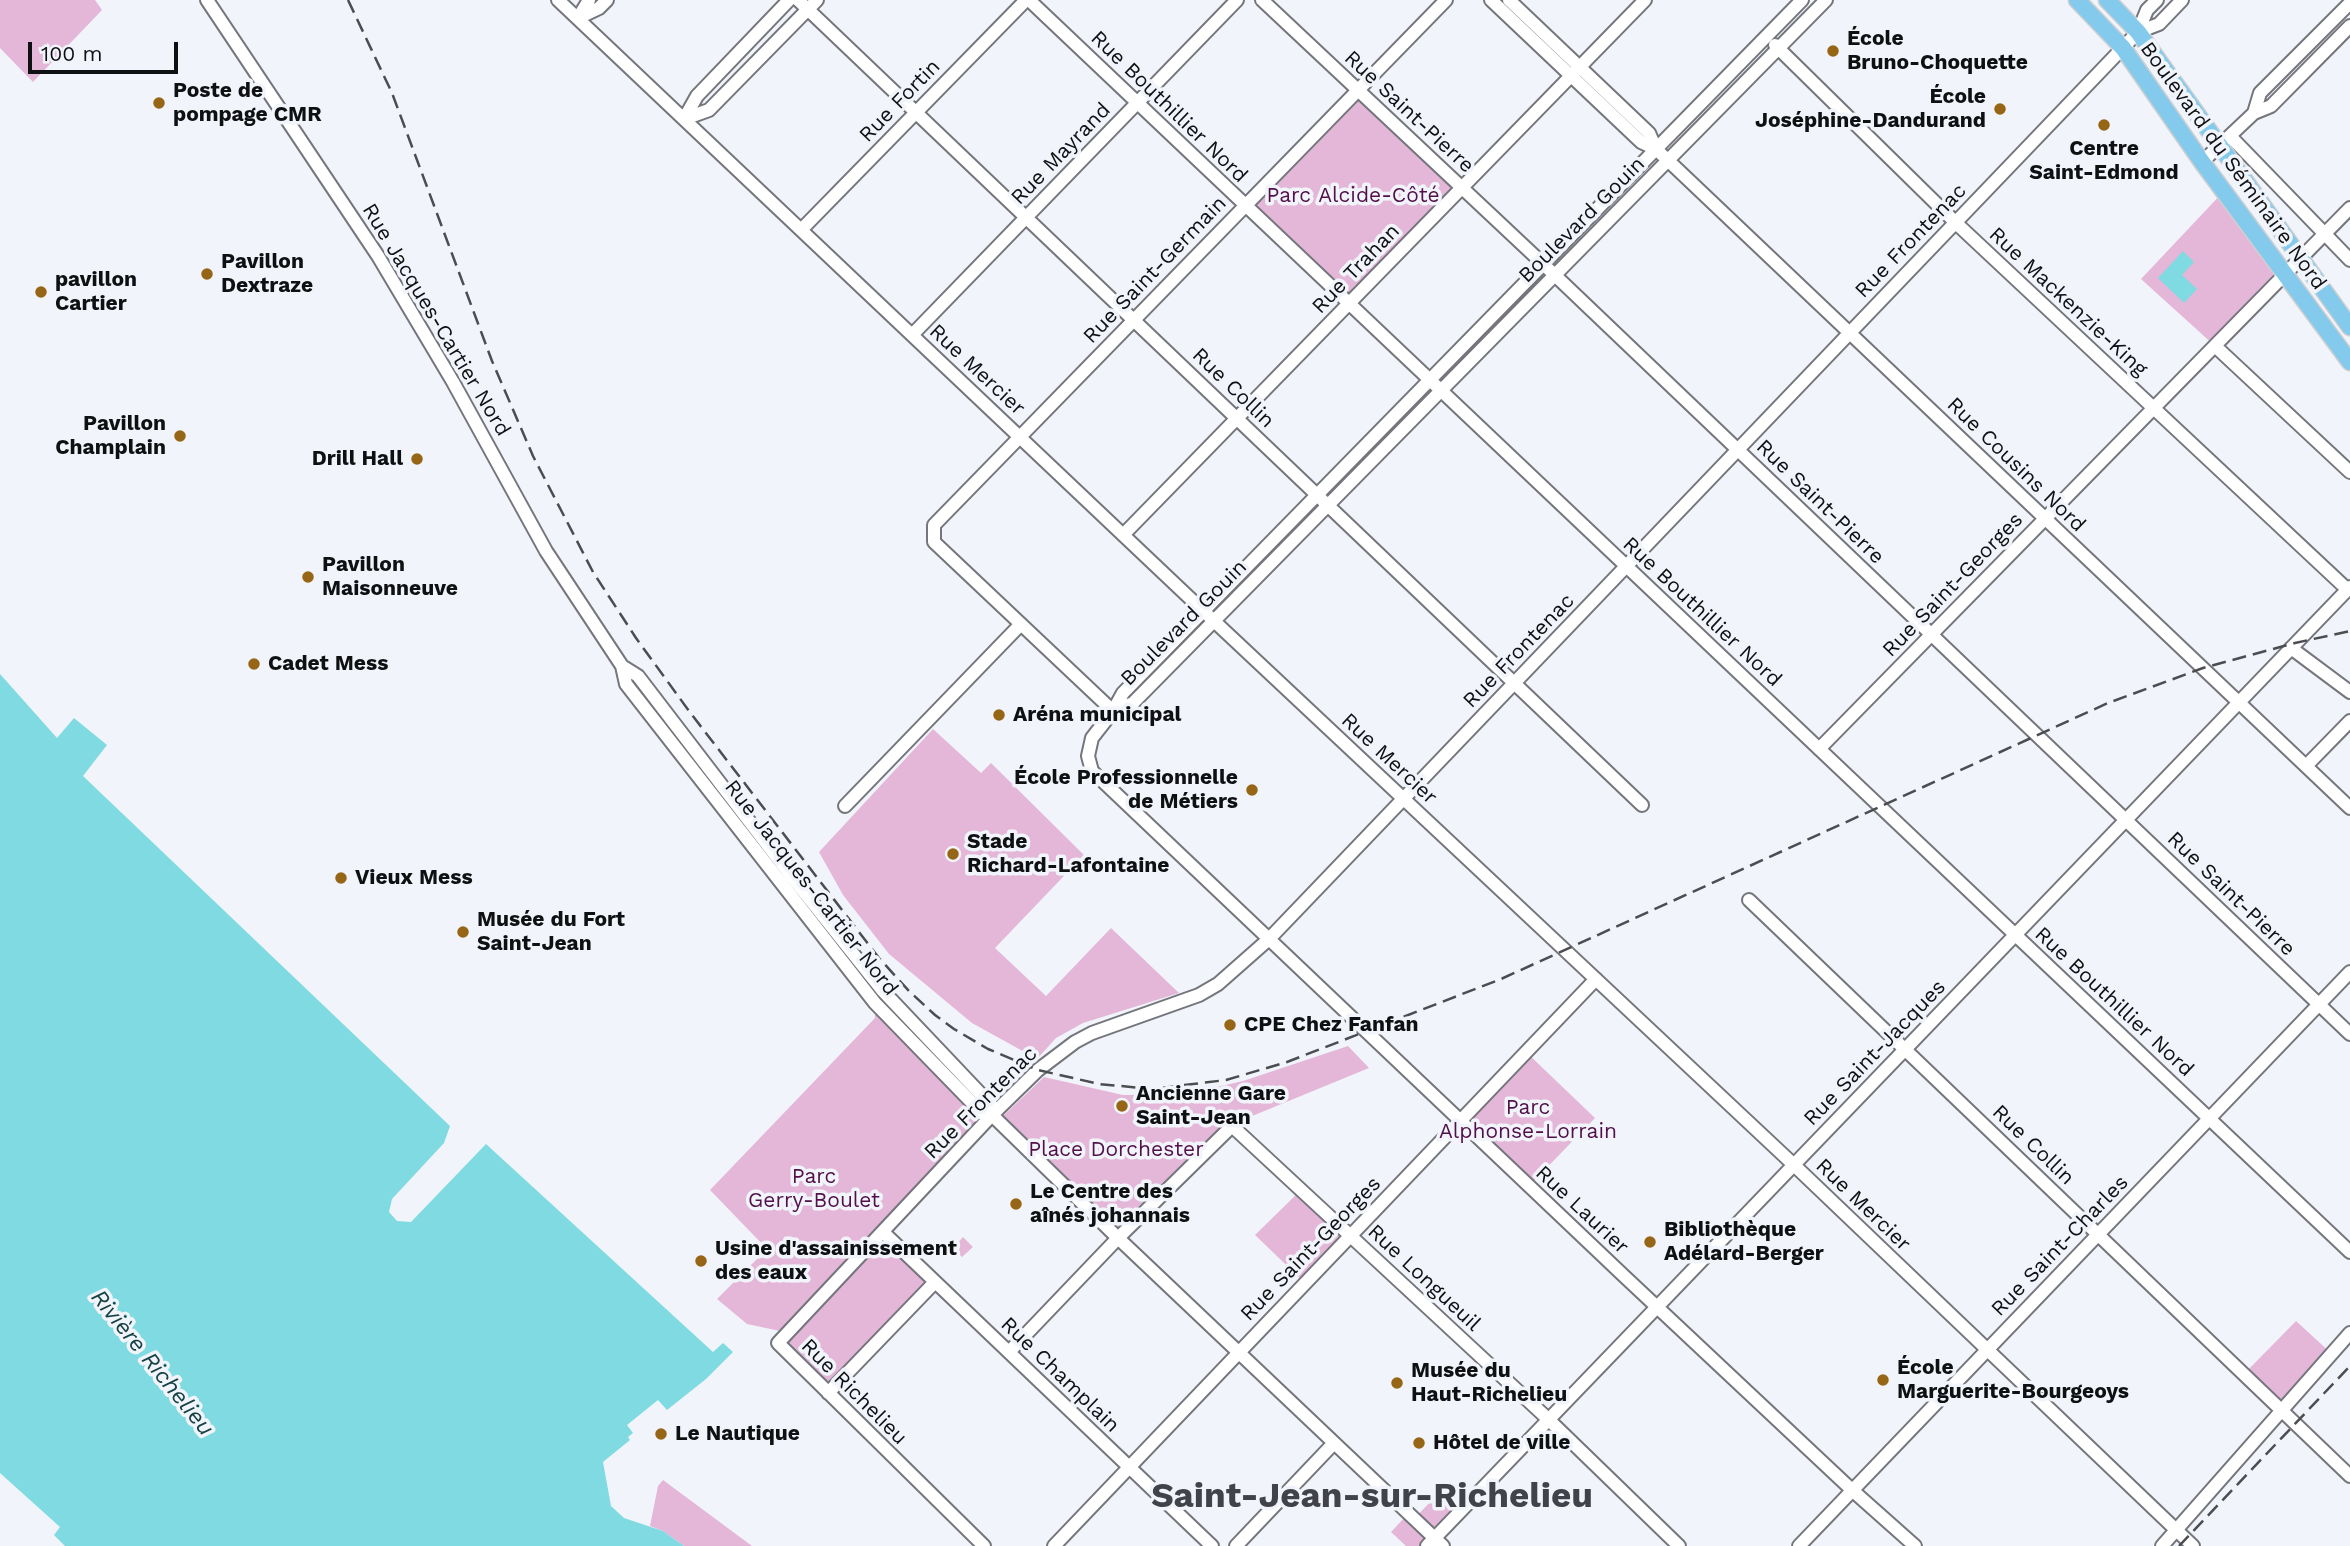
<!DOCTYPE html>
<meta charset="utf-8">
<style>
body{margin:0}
#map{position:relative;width:2350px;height:1546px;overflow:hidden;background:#f1f4fb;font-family:"Work Sans",sans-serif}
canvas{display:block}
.scale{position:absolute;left:28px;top:42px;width:150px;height:32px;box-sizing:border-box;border:4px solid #0f1012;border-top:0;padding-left:9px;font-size:21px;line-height:24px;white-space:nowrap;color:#0f1012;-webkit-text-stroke:5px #f1f4fb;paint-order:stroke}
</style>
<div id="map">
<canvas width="2350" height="1546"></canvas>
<div class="scale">100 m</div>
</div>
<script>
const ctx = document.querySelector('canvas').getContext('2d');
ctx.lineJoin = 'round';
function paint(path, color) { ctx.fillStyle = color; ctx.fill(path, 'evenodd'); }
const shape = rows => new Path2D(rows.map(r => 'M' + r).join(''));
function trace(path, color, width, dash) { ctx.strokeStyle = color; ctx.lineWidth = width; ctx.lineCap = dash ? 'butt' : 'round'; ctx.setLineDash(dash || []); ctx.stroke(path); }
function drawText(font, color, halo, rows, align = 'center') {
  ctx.font = font + ' "Work Sans",sans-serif'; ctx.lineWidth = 7; ctx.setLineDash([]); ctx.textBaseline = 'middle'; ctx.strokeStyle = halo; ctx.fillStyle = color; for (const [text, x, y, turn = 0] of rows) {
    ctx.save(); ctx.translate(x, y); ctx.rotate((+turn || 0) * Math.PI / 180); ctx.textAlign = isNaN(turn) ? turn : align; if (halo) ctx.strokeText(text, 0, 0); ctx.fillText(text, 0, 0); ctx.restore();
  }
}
const green = shape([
 [0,0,95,0,102,10,33,82,0,48],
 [1358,90,1462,188,1349,304,1245,205],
 [2224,191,2285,275,2215,346,2141,279],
 [933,729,981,773,991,763,1084,855,995,948,1046,996,1111,928,1179,993,1083,1023,1056,1038,1037,1059,972,1023,889,954,843,895,819,852],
 [875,1003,982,1118,780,1331,747,1324,717,1299,767,1249,710,1190,875,1018],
 [1348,1046,1369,1068,1240,1121,1227,1121,1116,1228,1002,1117,1044,1077,1123,1095,1186,1094,1243,1081],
 [1526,1052,1595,1118,1529,1186,1460,1121],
 [1301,1190,1350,1236,1305,1283,1255,1235],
 [883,1232,935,1282,828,1393,778,1343],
 [963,1237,973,1247,962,1257,953,1248],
 [2296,1321,2332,1354,2281,1411,2244,1374],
 [663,1480,752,1546,684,1546,663,1531,650,1526,658,1486],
 [1450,1481,1468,1498,1434,1535,1415,1518],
 [1406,1516,1429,1538,1422,1546,1406,1546,1391,1532]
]);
const water = shape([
 [2183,251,2194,262,2182,275,2197,289,2184,303,2158,278],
 [0,674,57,738,74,718,107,745,83,776,450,1126,444,1143,392,1199,389,1212,397,1221,411,1222,486,1144,713,1352,723,1343,733,1352,706,1379,667,1410,658,1400,627,1425,633,1433,628,1437,630,1440,603,1462,611,1506,624,1518,663,1531,684,1546,65,1546,54,1535,60,1527,0,1473]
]);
const minor = shape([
 [207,0,378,256,453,382,546,551,622,666,626,684,875,1003,983,1114,992,1115,1118,1238,1443,1546],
 [558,0,1214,621,1794,1165,2193,1546],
 [798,0,1642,805],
 [1029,0,2350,1252],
 [1262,0,1540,261,2350,1034],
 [1491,0,1641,142,1656,149,2350,808],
 [1509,0,1649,133,1656,149],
 [1802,0,1123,693,1113,711,1092,738,1088,756,1092,771,1624,1276,1852,1490,1915,1546],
 [578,18,599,8,607,0],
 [578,18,589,0],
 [2138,32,2159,24,2182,0],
 [1775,45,1956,223,2348,590],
 [2254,113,2260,93,2350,3],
 [684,119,709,110,817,0],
 [684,119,697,96,789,0],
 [2230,136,2350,260],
 [2202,162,2254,113,2271,106,2350,26],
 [801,230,1026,0],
 [912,335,1237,0],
 [2215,346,2350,472],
 [1123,535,1645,0],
 [2291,648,2350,692],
 [622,666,638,676,792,877,882,990,992,1106,992,1115],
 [1113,711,1133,703,1826,0],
 [1113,711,934,542,934,525,1446,0],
 [1819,749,2350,208],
 [2306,766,2350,721],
 [845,806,1021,624],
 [1749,900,2350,1476],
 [883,1232,1212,1546],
 [1009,1352,1118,1238,1232,1126,1548,1419,1679,1546],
 [828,1393,935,1282],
 [984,1546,778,1343,992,1115,1038,1070,1075,1042,1092,1033,1199,995,1218,984,1269,939,2138,32,2147,10,2157,0],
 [1054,1546,1596,979],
 [1236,1546,1334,1443],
 [1427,1546,2350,587],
 [1799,1546,2350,972],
 [2162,1546,2350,1333]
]);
const major = shape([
 [2077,0,2123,48,2202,162,2350,362],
 [2107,0,2138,32,2350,327]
]);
const rail = shape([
 [348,0,392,93,492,361,533,456,593,572,636,638,689,711,879,958,909,991,935,1015,954,1029,988,1049,1038,1070,1099,1084,1152,1089,1226,1080,1287,1062,1501,979,2108,703,2203,668,2295,643,2350,631],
 [2179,1546,2350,1366]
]);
const markers = [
 [1833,51,7,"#966616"],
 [159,103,7,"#966616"],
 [2000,109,7,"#966616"],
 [2104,125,7,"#966616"],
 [207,274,7,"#966616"],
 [41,292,7,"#966616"],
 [180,436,7,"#966616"],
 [417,459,7,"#966616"],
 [308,577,7,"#966616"],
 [254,664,7,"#966616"],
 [999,715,7,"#966616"],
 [1252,790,7,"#966616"],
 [953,854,7,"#966616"],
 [341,878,7,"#966616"],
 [463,932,7,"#966616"],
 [1230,1025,7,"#966616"],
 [1122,1106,7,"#966616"],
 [1016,1204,7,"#966616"],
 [1650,1242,7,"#966616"],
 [701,1261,7,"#966616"],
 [1883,1380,7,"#966616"],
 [1397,1383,7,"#966616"],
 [661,1434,7,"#966616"],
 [1419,1443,7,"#966616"]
];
const poiNames = [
 ["École",1847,39],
 ["Bruno-Choquette",1847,63],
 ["Poste de",173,91],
 ["pompage CMR",173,115],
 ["École",1986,97,"right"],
 ["Joséphine-Dandurand",1986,121,"right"],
 ["Centre",2104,149,"center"],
 ["Saint-Edmond",2104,173,"center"],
 ["Pavillon",221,262],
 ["Dextraze",221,286],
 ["pavillon",55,280],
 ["Cartier",55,304],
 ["Pavillon",166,424,"right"],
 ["Champlain",166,448,"right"],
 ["Drill Hall",403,459,"right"],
 ["Pavillon",322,565],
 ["Maisonneuve",322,589],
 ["Cadet Mess",268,664],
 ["Aréna municipal",1013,715],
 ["École Professionnelle",1238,778,"right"],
 ["de Métiers",1238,802,"right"],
 ["Stade",967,842],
 ["Richard-Lafontaine",967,866],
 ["Vieux Mess",355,878],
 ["Musée du Fort",477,920],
 ["Saint-Jean",477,944],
 ["CPE Chez Fanfan",1244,1025],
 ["Ancienne Gare",1136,1094],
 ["Saint-Jean",1136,1118],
 ["Le Centre des",1030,1192],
 ["aînés johannais",1030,1216],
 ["Bibliothèque",1664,1230],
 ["Adélard-Berger",1664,1254],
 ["Usine d'assainissement",715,1249],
 ["des eaux",715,1273],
 ["École",1897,1368],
 ["Marguerite-Bourgeoys",1897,1392],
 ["Musée du",1411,1371],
 ["Haut-Richelieu",1411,1395],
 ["Le Nautique",675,1434],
 ["Hôtel de ville",1433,1443]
];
const streetNames = [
 ["Rue Fortin",900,101,-46],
 ["Rue Bouthillier Nord",1169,107,44],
 ["Rue Saint-Pierre",1409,112,43],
 ["Rue Mayrand",1061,154,-46],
 ["Boulevard du Séminaire Nord",2233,166,54],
 ["Boulevard Gouin",1582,220,-45],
 ["Rue Frontenac",1911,241,-46],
 ["Rue Trahan",1356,269,-46],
 ["Rue Saint-Germain",1155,270,-46],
 ["Rue Mackenzie-King",2068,302,43],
 ["Rue Jacques-Cartier Nord",436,320,59],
 ["Rue Mercier",977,370,43],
 ["Rue Collin",1233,388,44],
 ["Rue Cousins Nord",2016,465,44],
 ["Rue Saint-Pierre",1820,502,44],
 ["Rue Saint-Georges",1953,585,-46],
 ["Rue Bouthillier Nord",1702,612,43],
 ["Boulevard Gouin",1184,623,-45],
 ["Rue Frontenac",1519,651,-46],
 ["Rue Mercier",1389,759,43],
 ["Rue Jacques-Cartier Nord",811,888,52],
 ["Rue Saint-Pierre",2231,894,44],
 ["Rue Bouthillier Nord",2114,1002,43],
 ["Rue Saint-Jacques",1875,1053,-46],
 ["Rue Frontenac",981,1103,-45],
 ["Rue Collin",2033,1145,44],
 ["Rue Mercier",1863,1205,44],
 ["Rue Laurier",1582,1210,43],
 ["Rue Saint-Charles",2060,1246,-46],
 ["Rue Saint-Georges",1311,1249,-46],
 ["Rue Longueuil",1424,1278,43],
 ["Rue Champlain",1060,1375,44],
 ["Rue Richelieu",854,1392,45]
];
const parkNames = [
 ["Parc Alcide-Côté",1353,196],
 ["Parc",1528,1108],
 ["Alphonse-Lorrain",1528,1132],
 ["Place Dorchester",1116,1150],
 ["Parc",814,1177],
 ["Gerry-Boulet",814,1201]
];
const waterNames = [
 ["Rivière Richelieu",152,1363,51]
];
const townNames = [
 ["Saint-Jean-sur-Richelieu",1372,1497]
];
paint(green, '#e4b7d9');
paint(water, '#7fdbe1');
trace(minor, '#74767c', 16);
trace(major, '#cfcfd0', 19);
trace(minor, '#fff', 12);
trace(major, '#83caec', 16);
trace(rail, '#4b4d50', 2.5, [14, 7]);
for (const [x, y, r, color] of markers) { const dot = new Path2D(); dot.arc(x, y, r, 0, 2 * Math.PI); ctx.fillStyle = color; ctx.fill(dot); trace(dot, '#f1f4fb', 2.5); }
drawText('bold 21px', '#0f1012', '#f1f4fb', poiNames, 'left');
drawText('21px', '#0f1012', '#f1f4fb', streetNames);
drawText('21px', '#520f49', '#f1f4fb', parkNames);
drawText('italic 23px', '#174245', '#f1f4fb', waterNames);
drawText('bold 35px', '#414349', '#f1f4fb', townNames);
</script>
